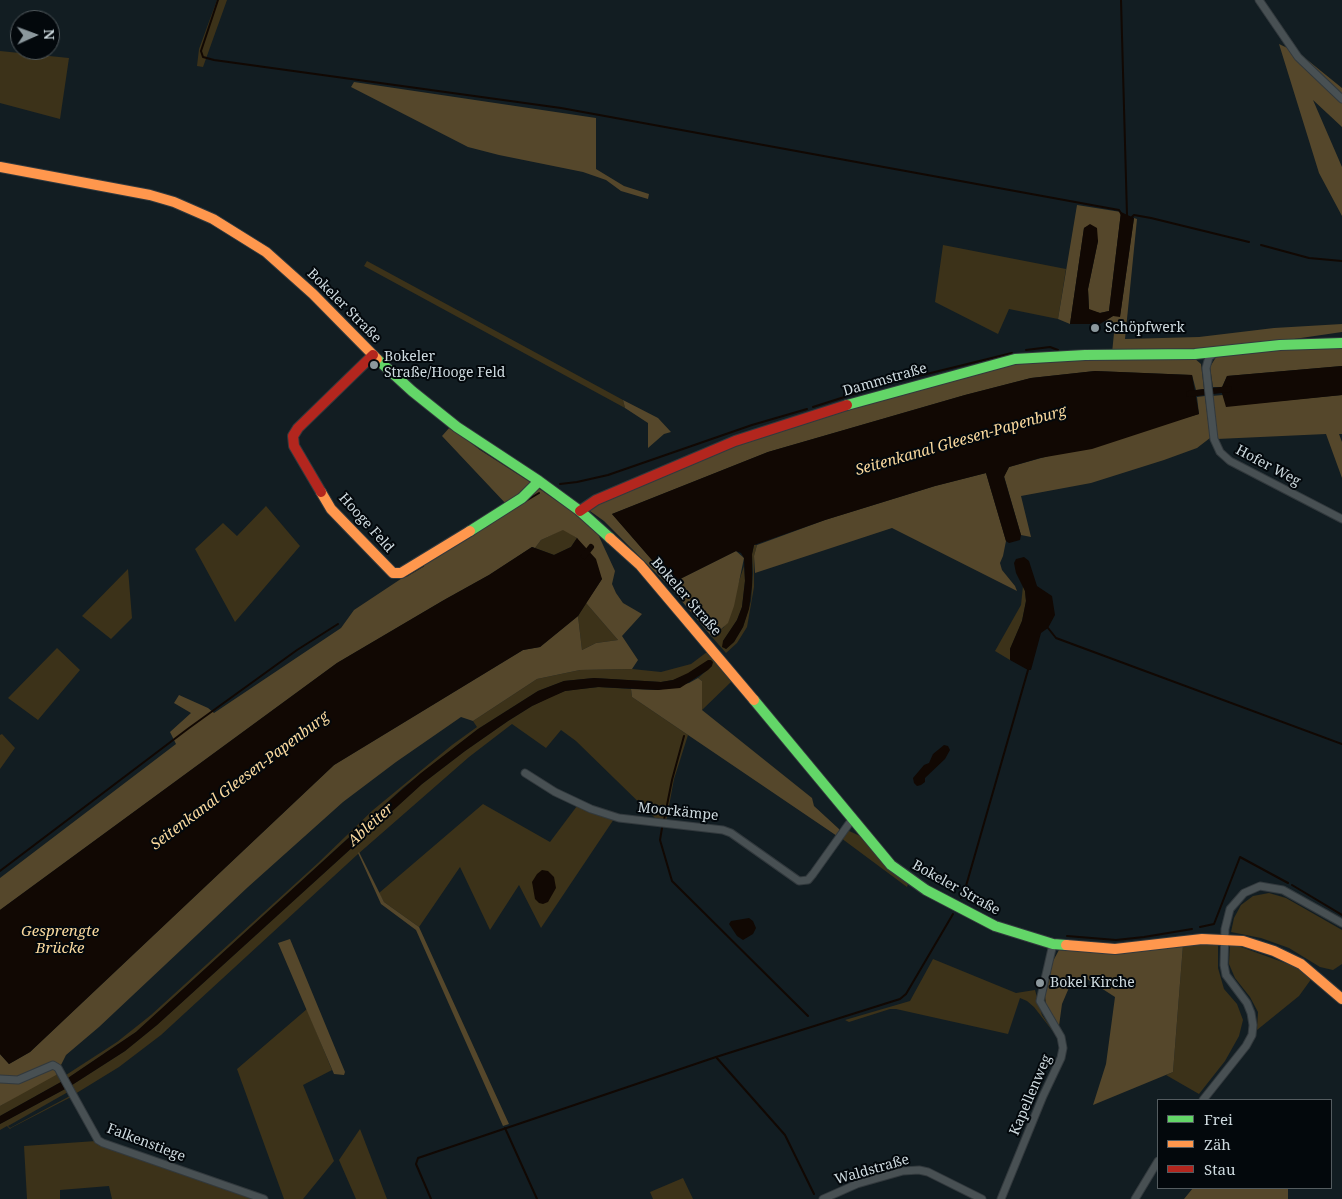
<!DOCTYPE html>
<meta charset="utf-8">
<style>
body{margin:0}
#map{position:relative;width:1342px;height:1199px;overflow:hidden;background:#121d22;font-family:"Noto Serif",serif}
canvas{display:block}
.legend{position:absolute;left:1157px;top:1099px;width:175px;height:90px;box-sizing:border-box;background:#03080c;border:1px solid #545c60;margin:0;padding:6px 9px;list-style:none;font-size:15px;color:#cedadf}
.legend li{display:flex;align-items:center;gap:10px;height:25px}
.legend b{width:25px;border:1px solid #545c60}
.north{position:absolute;left:10px;top:10px;width:50px;height:50px;box-sizing:border-box;background:#03080c;border:1px solid #545c60;border-radius:50%;rotate:88deg;font-size:14px;font-weight:700;line-height:20px;text-align:center;color:#cedadf}
.north::after{content:'';display:block;margin:auto;width:18px;height:22px;background:#8c989d;clip-path:polygon(50% 0,100% 100%,50% 72%,0 100%)}
</style>
<div id="map">
<canvas width="1342" height="1199"></canvas>
<ul class="legend">
<li><b style="height:6px;background:#63d668"></b>Frei</li>
<li><b style="height:6px;background:#ff974d"></b>Zäh</li>
<li><b style="height:6px;background:#b3261e"></b>Stau</li>
</ul>
<div class="north">N</div>
</div>
<script>
const ctx = document.querySelector('canvas').getContext('2d');
ctx.lineJoin = 'round';
function paint(path, color) { ctx.fillStyle = color; ctx.fill(path, 'evenodd'); }
const shape = rows => new Path2D(rows.map(r => 'M' + r).join(''));
function trace(path, color, width, dash) { ctx.strokeStyle = color; ctx.lineWidth = width; ctx.lineCap = dash ? 'butt' : 'round'; ctx.setLineDash(dash || []); ctx.stroke(path); }
function drawText(font, color, halo, rows, align = 'center') {
  ctx.font = font + ' "Noto Serif",serif'; ctx.lineWidth = 4; ctx.setLineDash([]); ctx.textBaseline = 'middle'; ctx.strokeStyle = halo; ctx.fillStyle = color; for (const [text, x, y, turn = 0] of rows) {
    ctx.save(); ctx.translate(x, y); ctx.rotate((+turn || 0) * Math.PI / 180); ctx.textAlign = isNaN(turn) ? turn : align; if (halo) ctx.strokeText(text, 0, 0); ctx.fillText(text, 0, 0); ctx.restore();
  }
}
const green = shape([
 [217,0,227,0,203,67,197,66,199,49],
 [0,51,69,58,60,119,0,103],
 [943,245,1066,269,1058,319,1009,309,998,334,935,302],
 [367,261,623,400,625,408,364,266],
 [266,506,300,546,235,622,195,549,223,523,237,536],
 [564,529,577,538,571,547,554,555,535,548,541,540],
 [754,545,757,545,754,556,754,587,747,627,737,643,726,653,712,637,724,627,744,566,745,581,742,607,737,620,723,641,726,649,734,642,743,627,751,601,753,573,752,554],
 [128,569,132,618,111,639,82,616],
 [1023,586,1025,591,1026,601,1022,621,1010,649,1010,660,995,651,1021,605],
 [586,603,618,640,596,643,582,650,578,616],
 [57,648,80,670,38,720,8,698],
 [707,652,732,681,702,710,702,681,698,678,712,666,673,680,661,682,594,678,564,681,538,691,478,729,404,787,136,1032,68,1078,72,1085,125,1051,157,1025,422,784,465,751,508,721,532,706,550,697,565,691,580,689,599,687,631,689,632,697,688,735,674,779,666,822,655,820,655,818,576,741,561,730,546,748,512,724,469,757,358,854,161,1035,119,1067,75,1094,60,1069,61,1066,66,1075,117,1042,151,1015,318,863,373,810,452,745,477,727,473,721,537,679,580,670,632,669,661,672,691,664],
 [2,734,15,748,0,769,0,735],
 [483,804,550,842,577,806,614,819,541,928,519,885,490,930,460,867,419,927,384,902,379,893],
 [847,830,860,836,894,872,908,884,907,887,841,838],
 [1269,893,1286,898,1342,930,1342,964,1333,970,1320,967,1289,948,1261,938,1231,932,1234,918,1241,905,1253,896],
 [1206,943,1218,944,1218,968,1224,989,1237,1004,1243,1020,1239,1036,1225,1061,1199,1094,1166,1075,1173,1072,1183,945],
 [1230,943,1299,968,1312,978,1299,996,1257,1030,1258,1012,1250,997,1235,978,1229,964],
 [933,959,1016,993,1035,990,1042,1015,1055,1034,1034,1007,1027,1001,1020,998,1008,1034,896,1009,890,1009,849,1022,845,1020,910,1001],
 [307,1009,332,1070,303,1085,334,1161,303,1199,284,1199,237,1069],
 [58,1071,68,1092,8,1126,10,1128,70,1096,71,1097,11,1128,10,1129,7,1126,0,1130,0,1124,65,1089,61,1082,0,1116,0,1106],
 [360,1129,387,1199,356,1199,339,1160],
 [96,1141,255,1199,112,1199,109,1186,60,1190,60,1199,27,1199,24,1146],
 [683,1178,693,1199,653,1199,650,1192]
]);
const forest = shape([
 [1279,44,1300,54,1342,88,1342,127,1313,100,1342,167,1342,216,1319,173],
 [354,82,596,118,596,169,624,186,649,194,648,199,621,191,606,180,583,172,499,155,468,147,351,87],
 [1077,205,1121,212,1109,311,1100,313,1089,310,1088,289,1098,241,1090,225,1084,228,1070,324,1058,319],
 [1134,218,1137,219,1125,339,1199,337,1274,328,1342,324,1342,332,1205,352,1112,353,1115,323,1105,321,1113,316,1120,316],
 [1342,339,1342,366,1227,376,1222,387,1213,387,1210,367,1216,357,1311,342],
 [1194,358,1201,364,1204,389,1196,390,1192,375,1095,371,1031,378,965,395,768,452,612,514,672,583,736,551,744,558,734,606,728,623,712,637,669,586,604,521,590,511,590,508,736,444,864,403,1021,360],
 [1223,395,1227,406,1342,395,1342,434,1339,434,1342,442,1342,478,1326,434,1217,439,1211,396],
 [1205,396,1210,438,1197,448,1164,460,1091,483,1021,496,1031,537,1021,535,1004,476,1009,467,1199,414,1197,397],
 [623,400,658,418,671,432,664,434,648,448,648,423,625,408],
 [450,427,480,450,533,484,507,505,442,436],
 [986,473,1006,541,1003,556,1000,563,1002,570,1015,586,1017,591,892,528,755,573,754,556,757,545,825,520,935,486],
 [538,488,579,516,597,532,615,571,612,584,616,593,623,603,642,614,622,636,638,660,632,669,580,670,537,679,473,721,461,717,396,762,343,802,248,887,99,1027,66,1055,56,1075,0,1106,0,1054,9,1064,30,1052,334,765,523,650,540,647,578,616,582,650,596,643,618,640,586,603,602,579,577,538,563,530,541,540,535,548,532,547,489,575,444,600,337,663,0,910,0,878,176,744,170,732,191,713,174,703,179,695,208,708,214,713,341,628,354,610],
 [698,678,702,681,702,710,812,798,814,806,839,829,839,833,837,836,632,697,631,689,658,690,689,683],
 [359,852,384,902,419,927,509,1124,503,1126,416,930,381,904,358,853],
 [290,939,345,1072,344,1075,334,1074,278,943],
 [1183,945,1173,1072,1093,1105,1106,1064,1115,997,1087,979,1071,983,1062,1004,1059,1026,1046,1005,1045,996,1053,961,1059,950,1112,952,1162,949],
 [1193,1188,1288,1188,1288,1199,1184,1199]
]);
const water = shape([
 [1121,212,1134,218,1120,317,1113,316,1100,324,1070,324,1084,228,1090,224,1097,228,1098,241,1088,289,1089,309,1100,313,1109,311],
 [1342,366,1342,395,1226,407,1221,390,1227,376],
 [1095,371,1192,375,1199,414,1092,449,1040,458,1009,467,1004,477,1021,535,1020,540,1009,543,1006,541,986,473,935,486,825,520,754,545,752,554,752,585,749,609,743,627,734,642,726,649,722,647,723,641,737,620,742,607,745,581,744,558,741,553,736,551,672,583,612,514,768,452,965,395,1031,378],
 [577,538,596,559,602,579,578,616,540,647,523,650,334,765,30,1052,9,1064,0,1054,0,910,337,663,444,600,489,575,532,547,554,555,571,547],
 [1024,557,1029,561,1037,586,1052,596,1055,615,1048,628,1041,633,1031,670,1028,670,1010,660,1010,649,1022,621,1026,601,1025,591,1016,573,1014,563,1016,559],
 [708,660,711,660,713,662,712,666,708,670,680,688,658,690,598,687,565,691,532,706,508,721,465,751,422,784,157,1025,125,1051,72,1085,68,1078,136,1032,389,801,421,773,478,729,538,691,564,681,594,678,661,682,673,680,688,673],
 [944,745,948,746,950,750,945,759,925,778,925,782,921,785,917,786,914,783,913,778,924,765,929,763,933,754],
 [542,870,548,871,554,877,556,888,548,902,543,904,539,903,535,899,532,882,537,874],
 [749,918,753,921,756,928,753,934,743,940,737,936,729,924,731,921],
 [61,1082,65,1089,0,1124,0,1116]
]);
const stream = shape([
 [218,0,201,51,203,57,214,60,561,108,1108,208,1119,210,1122,215],
 [1121,0,1127,215],
 [1131,218,1134,215,1151,218,1249,242],
 [1261,245,1309,258,1342,261],
 [1026,350,1050,347,1058,350],
 [813,407,882,385,1012,353],
 [560,484,577,482,608,475,752,425,807,409],
 [524,502,539,493],
 [406,576,423,566],
 [1048,628,1056,638,1342,744],
 [664,820,672,780,684,736],
 [662,828,660,840,672,881,808,1016],
 [0,871,189,728,297,650,338,624],
 [1292,885,1342,915],
 [961,898,966,886,1028,670],
 [1200,927,1214,924,1240,857,1288,883],
 [1067,936,1116,940,1144,937,1192,929],
 [716,1057,785,1135,814,1194],
 [505,1128,537,1199],
 [431,1199,416,1164,418,1158,716,1057,900,999,906,994,953,914]
]);
const canal = shape([
 [1189,394,1229,389],
 [584,556,591,547]
]);
const street = shape([
 [1259,0,1298,57,1342,99],
 [1215,353,1209,357,1206,368,1214,439,1220,452,1230,461,1342,519],
 [525,773,555,792,591,809,619,818,723,830,731,833,799,881,808,880,813,874,853,818],
 [0,1079,18,1080,53,1065,58,1068,98,1140,103,1143,264,1199],
 [1203,1100,1246,1046,1252,1035,1253,1025,1251,1013,1247,1003,1226,975,1224,965,1225,929,1230,909,1244,893,1260,886,1283,890,1342,923],
 [823,1199,857,1184,903,1171,919,1170,928,1172,982,1199],
 [1001,1199,1043,1096,1061,1058,1063,1048,1061,1037,1040,1001,1053,944],
 [1135,1199,1158,1161]
]);
const fast = shape([
 [377,359,412,391,457,427,539,481,580,511,610,538],
 [847,405,1015,359,1085,355,1195,354,1280,345,1342,343],
 [470,531,522,498,539,481],
 [754,700,891,865,926,890,995,926,1053,944,1066,945]
]);
const slow = shape([
 [0,167,150,195,174,202,213,219,266,252,313,294,377,359],
 [321,492,331,509,393,573,401,573,470,531],
 [610,538,640,565,754,700],
 [1066,945,1115,949,1202,939,1243,941,1274,951,1301,964,1342,999]
]);
const jam = shape([
 [321,492,294,446,293,436,298,428,373,355],
 [580,511,596,500,735,441,847,405]
]);
const markers = [
 [1095,328,5,"#8c989d"],
 [374,365,5,"#8c989d"],
 [1040,983,5,"#8c989d"]
];
const streetNames = [
 ["Bokeler Straße",344,306,45],
 ["Dammstraße",885,380,-16],
 ["Hofer Weg",1268,466,28],
 ["Hooge Feld",366,523,48],
 ["Bokeler Straße",686,597,49],
 ["Moorkämpe",678,812,6],
 ["Bokeler Straße",956,888,29],
 ["Kapellenweg",1031,1095,-67],
 ["Falkenstiege",146,1143,21],
 ["Waldstraße",872,1170,-16]
];
const poiNames = [
 ["Schöpfwerk",1105,328],
 ["Bokeler",384,357],
 ["Straße/Hooge Feld",384,373],
 ["Bokel Kirche",1050,983]
];
const waterNames = [
 ["Seitenkanal Gleesen-Papenburg",961,441,-16],
 ["Seitenkanal Gleesen-Papenburg",240,781,-37],
 ["Ableiter",371,825,-42],
 ["Gesprengte",60,932],
 ["Brücke",60,949]
];
paint(green, '#3c3219');
paint(forest, '#55472b');
paint(water, '#110803');
trace(stream, '#110803', 2);
trace(canal, '#110803', 6);
trace(street, '#32393d', 9);
trace(fast, '#32393d', 12);
trace(slow, '#32393d', 12);
trace(jam, '#32393d', 12);
trace(street, '#485053', 7);
trace(fast, '#63d668', 10);
trace(slow, '#ff974d', 10);
trace(jam, '#b3261e', 10);
for (const [x, y, r, color] of markers) { const dot = new Path2D(); dot.arc(x, y, r, 0, 2 * Math.PI); ctx.fillStyle = color; ctx.fill(dot); trace(dot, '#03080c', 2); }
drawText('14px', '#cedadf', '#03080c', streetNames);
drawText('14px', '#cedadf', '#03080c', poiNames, 'left');
drawText('italic 15px', '#fad99e', '#03080c', waterNames);
</script>
